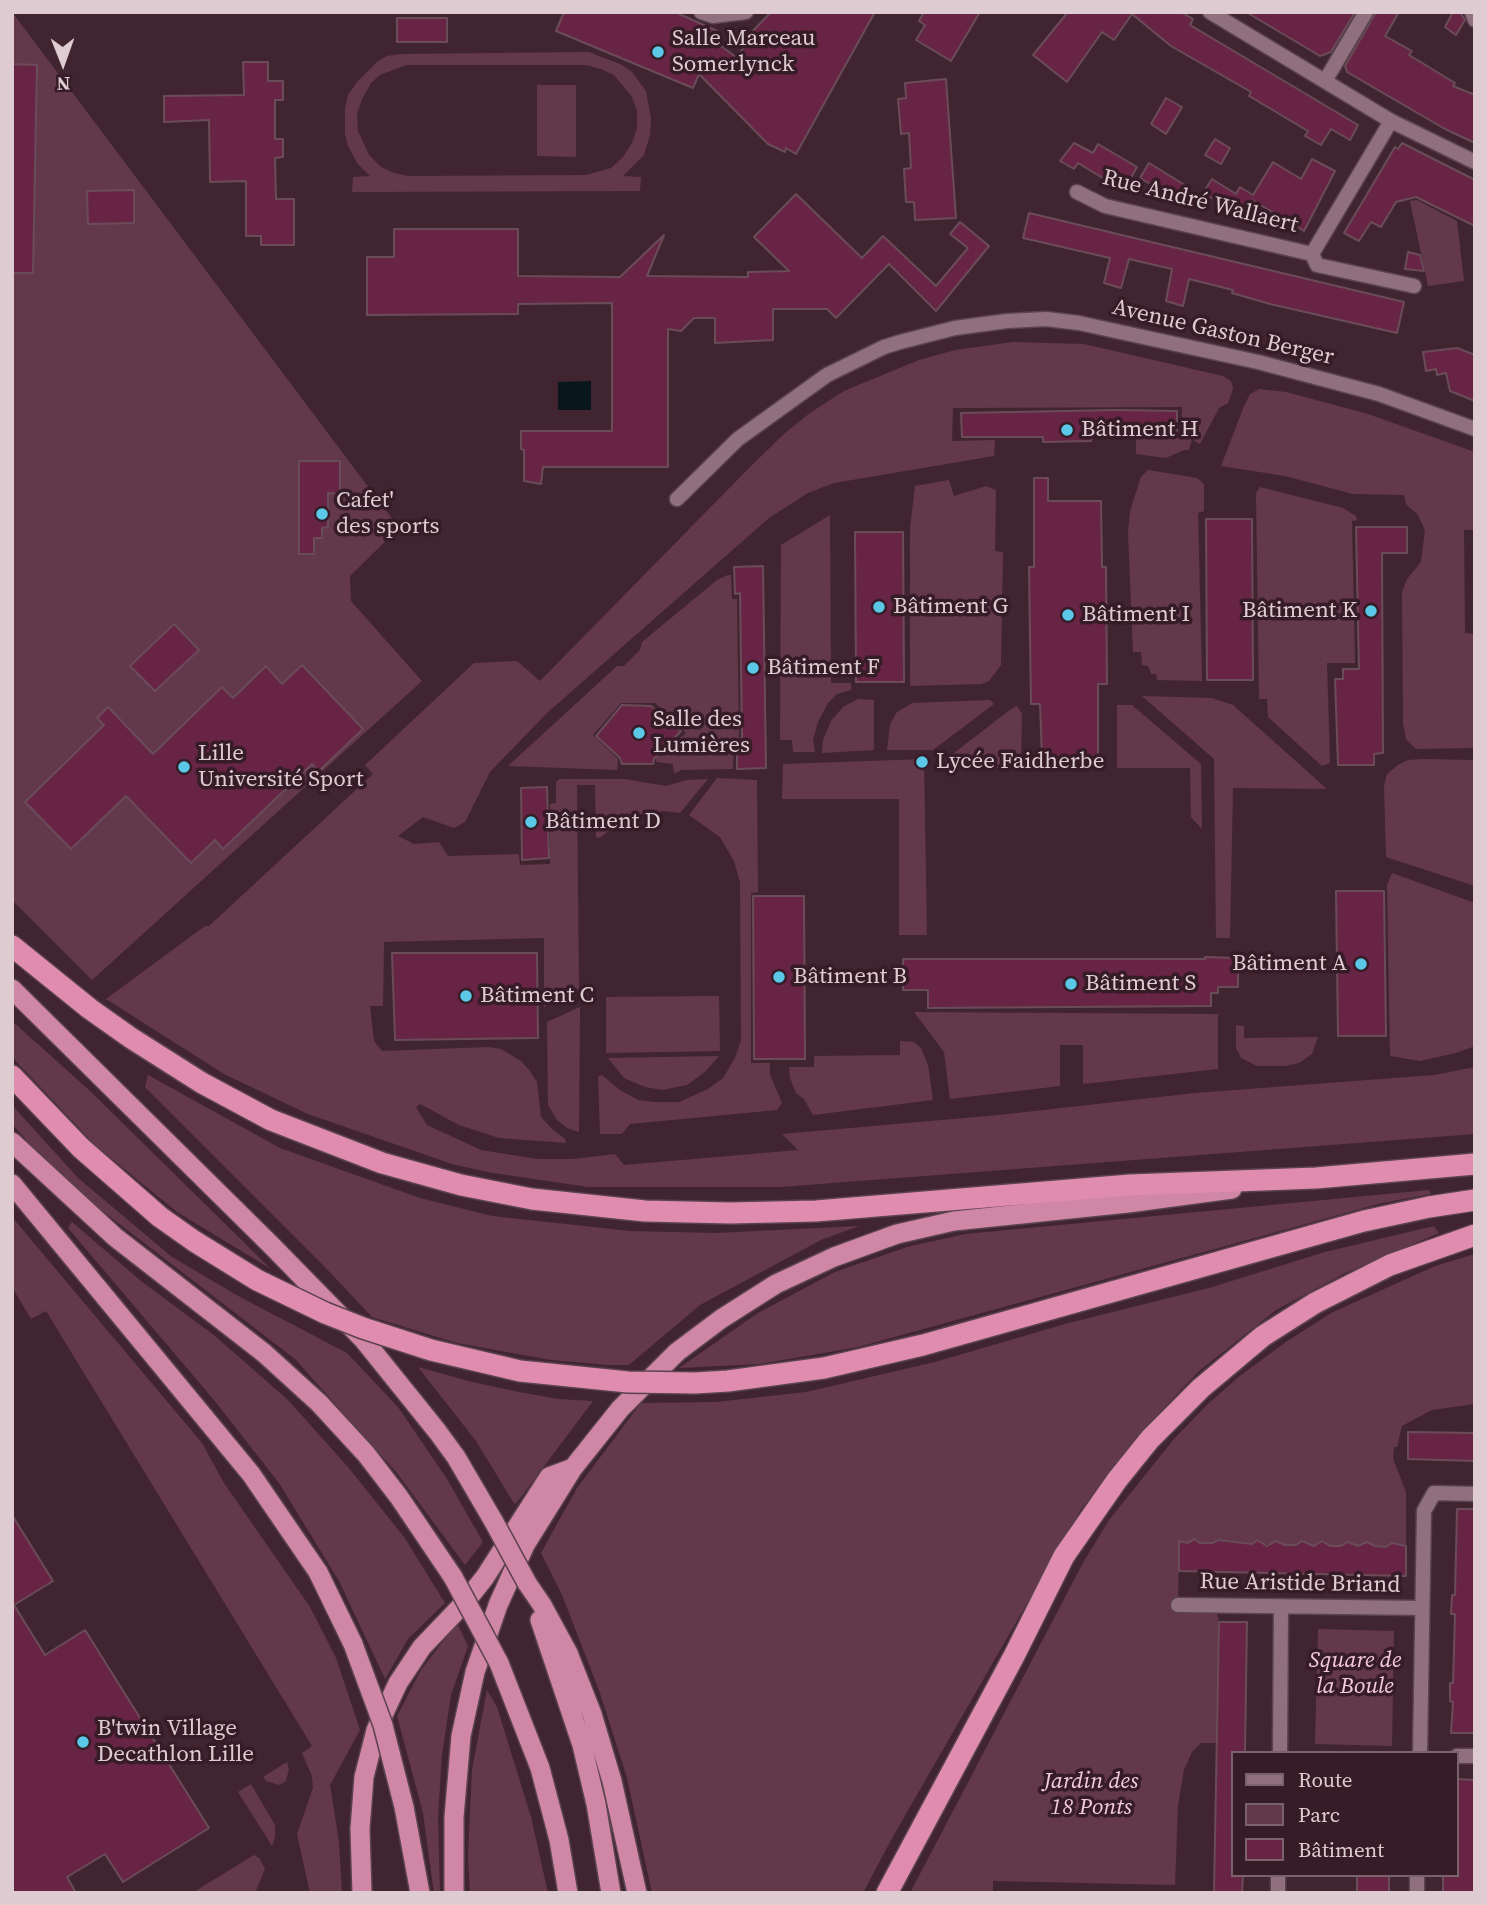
<!DOCTYPE html>
<meta charset="utf-8">
<style>
body{margin:0}
#map{position:relative;width:1487px;height:1905px;overflow:hidden;background:#402531;font-family:"Source Serif 4",serif}
canvas{display:block}
.frame{position:absolute;inset:0;border:14px solid #deccd2;pointer-events:none}
.legend{position:absolute;left:1231px;top:1751px;width:228px;height:126px;box-sizing:border-box;background:#361c27;border:2px solid #79626b;margin:0;padding:9px 12px;list-style:none;font-size:21px;color:#deccd2}
.legend li{display:flex;align-items:center;gap:14px;height:35px}
.legend b{width:35px;border:2px solid #79626b}
.north{position:absolute;left:28px;top:28px;width:70px;height:70px;-webkit-text-stroke:5px #361c27;paint-order:stroke;rotate:179deg;font-size:19px;font-weight:700;line-height:28px;text-align:center;color:#deccd2}
.north::after{content:'';display:block;margin:auto;width:24px;height:32px;background:#deccd2;clip-path:polygon(50% 0,100% 100%,50% 72%,0 100%)}
</style>
<div id="map">
<canvas width="1487" height="1905"></canvas>
<div class="frame"></div>
<ul class="legend">
<li><b style="height:9px;background:#91707d"></b>Route</li>
<li><b style="height:19px;background:#64384b"></b>Parc</li>
<li><b style="height:19px;background:#682445"></b>Bâtiment</li>
</ul>
<div class="north">N</div>
</div>
<script>
const ctx = document.querySelector('canvas').getContext('2d');
ctx.lineJoin = 'round';
function paint(path, color) { ctx.fillStyle = color; ctx.fill(path, 'evenodd'); }
const shape = rows => new Path2D(rows.map(r => 'M' + r).join(''));
function trace(path, color, width, dash) { ctx.strokeStyle = color; ctx.lineWidth = width; ctx.lineCap = dash ? 'butt' : 'round'; ctx.setLineDash(dash || []); ctx.stroke(path); }
function drawText(font, color, halo, rows, align = 'center') {
  ctx.font = font + ' "Source Serif 4",serif'; ctx.lineWidth = 7; ctx.setLineDash([]); ctx.textBaseline = 'middle'; ctx.strokeStyle = halo; ctx.fillStyle = color; for (const [text, x, y, turn = 0] of rows) {
    ctx.save(); ctx.translate(x, y); ctx.rotate((+turn || 0) * Math.PI / 180); ctx.textAlign = isNaN(turn) ? turn : align; if (halo) ctx.strokeText(text, 0, 0); ctx.fillText(text, 0, 0); ctx.restore();
  }
}
const green = shape([
 [12,12,399,528,350,576,351,601,422,681,92,980,12,900],
 [589,52,620,64,632,72,646,91,651,118,650,135,644,155,623,176,641,177,640,191,352,192,353,177,370,176,357,163,348,146,345,134,345,108,348,95,357,82,378,61,387,56,401,54],
 [406,65,586,65,601,69,614,75,632,97,637,111,637,128,632,143,623,157,611,168,586,175,408,176,394,173,381,167,369,155,358,131,357,114,362,99,371,83,380,75],
 [537,85,576,85,576,157,537,156],
 [1417,200,1457,221,1464,281,1428,286,1410,201],
 [1013,342,1084,344,1223,376,1231,381,1233,389,1228,403,1219,408,1200,444,1192,439,1189,450,1184,450,1166,458,1136,454,1136,438,1181,437,1182,407,953,408,952,441,995,440,994,456,834,483,808,493,769,518,547,713,490,772,465,822,454,828,423,817,398,836,414,844,439,842,448,856,519,854,520,865,550,864,550,804,556,803,556,782,559,779,624,779,666,786,686,780,708,779,680,813,664,811,639,815,620,822,601,837,596,838,595,785,577,785,579,992,544,1007,544,938,384,942,383,1006,370,1006,374,1041,382,1051,489,1047,501,1049,521,1061,530,1071,537,1082,541,1117,552,1129,565,1139,566,1143,499,1138,459,1125,420,1104,416,1107,427,1125,481,1150,537,1159,574,1159,615,1154,624,1165,798,1150,782,1134,999,1115,1195,1093,1434,1075,1475,1067,1475,1134,780,1187,588,1187,487,1172,452,1164,308,1114,224,1074,106,999,205,926,209,926,373,774,365,765,474,663,517,661,540,681,750,467,785,433,810,413,844,391,919,360,955,350],
 [1259,389,1286,392,1368,414,1475,452,1475,530,1464,530,1465,633,1475,634,1475,748,1416,749,1406,739,1403,723,1402,592,1407,579,1421,562,1425,530,1418,515,1406,504,1404,495,1353,494,1285,476,1221,466,1244,406,1250,394],
 [1148,470,1197,478,1204,484,1204,511,1198,513,1202,681,1157,680,1156,674,1151,674,1148,666,1142,665,1141,652,1133,652,1128,533,1130,511,1141,477],
 [949,480,954,496,986,486,996,490,995,551,1003,552,1001,665,989,681,981,684,910,686,910,528,915,486],
 [1260,487,1343,508,1356,516,1357,520,1352,521,1355,663,1327,663,1330,763,1322,766,1268,717,1267,699,1259,699,1256,493],
 [830,515,831,683,851,683,851,690,837,694,828,703,818,722,813,740,815,752,793,752,792,740,780,740,781,545],
 [728,575,731,575,732,599,737,599,739,739,734,740,733,769,681,770,674,774,673,764,656,762,656,758,686,733,655,703,621,703,593,735,618,759,617,770,508,766,617,666,624,666,640,650,642,642,717,580],
 [1142,696,1212,698,1233,705,1327,789,1233,788,1230,938,1216,938,1214,759],
 [858,699,874,700,874,750,822,753,823,740,831,721,843,707],
 [990,700,994,704,933,750,887,750,890,725,896,713,912,703],
 [1117,705,1132,705,1201,764,1202,829,1191,817,1190,768,1117,768],
 [1017,706,1022,714,1021,768,941,768,941,763,1011,709],
 [924,759,927,935,899,935,899,799,782,799,783,764],
 [1423,759,1475,760,1475,886,1386,857,1384,786,1387,774,1398,765,1408,760],
 [717,778,757,780,758,892,751,893,751,1063,770,1063,770,1075,782,1103,777,1110,630,1124,622,1134,600,1134,598,1077,602,1075,620,1090,638,1100,654,1102,679,1102,708,1089,723,1078,735,1058,741,1040,740,882,734,861,720,837,689,815],
 [1392,873,1475,903,1475,1046,1456,1053,1420,1061,1390,1056,1387,885],
 [719,996,720,1051,606,1053,606,997],
 [580,1007,579,1132,567,1128,557,1120,548,1105,547,1022],
 [914,1012,1218,1014,1218,1069,1083,1084,1083,1045,1060,1045,1060,1086,950,1099,944,1052],
 [12,1021,89,1090,271,1269,177,1212,95,1145,12,1057],
 [1236,1025,1244,1026,1244,1038,1318,1037,1312,1054,1299,1063,1285,1066,1257,1066,1241,1058,1236,1048],
 [900,1041,914,1042,921,1048,928,1065,933,1100,813,1115,804,1099,796,1093,790,1078,789,1067,814,1067,814,1056,900,1055],
 [719,1056,705,1072,687,1085,662,1090,645,1087,624,1078,608,1058],
 [148,1075,280,1148,420,1198,492,1216,630,1231,716,1233,859,1226,821,1240,700,1305,629,1365,608,1365,551,1360,457,1343,372,1317,324,1266,145,1087],
 [12,1105,78,1178,172,1257,240,1297,347,1353,398,1407,447,1479,483,1542,465,1565,397,1473,295,1359,61,1179,12,1124],
 [1429,1190,1431,1194,1382,1203,858,1347,759,1364,679,1368,758,1313,835,1272,907,1247,965,1234],
 [12,1217,202,1443,224,1483,310,1607,336,1658,360,1730,330,1785,339,1842,342,1893,310,1893,297,1834,313,1788,312,1776,302,1753,312,1746,46,1311,31,1319,12,1287],
 [72,1222,141,1281,215,1336,288,1400,348,1467,404,1537,445,1603,408,1639,385,1679,339,1581,279,1483,214,1400,68,1228],
 [1434,1226,1439,1233,1345,1273,1276,1310,1199,1371,1137,1436,1080,1511,891,1840,863,1893,652,1893,627,1778,600,1693,562,1595,541,1553,577,1488,641,1403,716,1402,806,1392,935,1362,1065,1324,1209,1288,1325,1252],
 [1475,1254,1475,1404,1432,1410,1402,1426,1397,1447,1394,1447,1393,1459,1406,1492,1406,1546,1393,1543,1388,1547,1352,1546,1348,1542,1344,1546,1280,1544,1276,1541,1272,1544,1262,1544,1258,1541,1253,1544,1235,1544,1232,1540,1227,1543,1220,1540,1216,1543,1198,1543,1194,1540,1190,1543,1179,1542,1178,1612,1217,1613,1219,1623,1217,1743,1201,1743,1192,1752,1184,1770,1178,1805,1175,1885,993,1881,993,1893,910,1893,1084,1561,1109,1520,1174,1439,1208,1404,1241,1375,1286,1342,1331,1313,1435,1266],
 [418,1367,472,1382,519,1392,558,1399,593,1401,515,1505,476,1441],
 [457,1623,468,1646,451,1695,442,1755,438,1816,440,1893,434,1893,423,1813,397,1716,421,1670],
 [1318,1629,1394,1631,1392,1746,1315,1744],
 [487,1690,497,1707,531,1817,548,1893,470,1893,468,1856,472,1770],
 [287,1762,289,1769,286,1781,279,1785,266,1781,263,1777],
 [251,1784,275,1825,275,1837,272,1846,238,1792],
 [254,1855,259,1858,265,1869,255,1893,192,1893]
]);
const water = shape([
 [591,381,591,410,558,410,558,382]
]);
const building = shape([
 [564,12,675,12,717,31,713,40,736,57,753,37,750,34,771,12,875,12,796,154,786,148,785,152,768,144,699,74,693,88,556,31,564,12],
 [924,12,980,12,951,61,916,40,925,25,919,21,924,12],
 [1068,12,1181,12,1193,19,1190,25,1358,125,1350,140,1331,129,1321,145,1305,136,1308,131,1249,96,1251,92,1171,46,1132,14,1114,40,1102,32,1067,82,1033,55,1068,12],
 [1246,12,1355,12,1331,52,1320,56,1246,12],
 [1376,12,1399,12,1385,36,1412,51,1409,55,1455,83,1453,86,1475,95,1475,143,1445,129,1347,72,1345,66,1376,12],
 [1453,12,1460,12,1465,20,1456,35,1445,27,1453,12],
 [397,18,447,18,447,42,397,42,397,18],
 [243,62,268,62,268,81,283,81,283,100,275,100,275,139,283,139,283,157,275,158,276,199,294,199,294,245,261,245,261,236,246,236,246,181,210,182,209,120,164,122,164,96,244,95,243,62],
 [12,64,37,65,33,273,12,273,12,64],
 [946,79,956,218,915,220,914,202,906,202,904,169,911,168,909,133,901,134,898,99,906,98,905,83,946,79],
 [1166,98,1182,107,1166,134,1151,124,1166,98],
 [1215,139,1230,148,1221,164,1205,155,1215,139],
 [1074,143,1093,153,1098,144,1137,167,1129,181,1121,177,1116,186,1078,163,1074,169,1060,161,1074,143],
 [1402,143,1475,180,1475,226,1416,197,1396,202,1381,227,1371,222,1359,241,1344,233,1395,147,1398,149,1402,143],
 [1312,159,1335,171,1304,231,1252,200,1242,216,1203,193,1212,179,1236,194,1240,187,1253,195,1273,162,1301,179,1312,159],
 [1149,163,1188,187,1179,201,1140,178,1149,163],
 [134,190,134,223,88,224,87,191,134,190],
 [796,194,862,258,883,236,936,286,968,248,950,234,960,222,989,246,936,311,889,264,836,318,827,309,773,309,773,340,715,343,715,318,694,318,681,331,668,329,668,467,543,467,541,484,524,481,524,450,521,449,521,431,612,431,612,303,518,304,518,314,367,315,367,257,394,257,394,229,518,229,518,276,620,277,664,235,647,276,748,277,748,272,789,271,754,237,796,194],
 [1029,213,1404,302,1397,333,1270,304,1232,293,1233,290,1189,279,1183,306,1166,301,1172,269,1129,259,1121,288,1104,283,1110,258,1023,238,1029,213],
 [1408,252,1420,255,1424,271,1405,269,1408,252],
 [1457,348,1475,355,1475,401,1450,391,1446,373,1437,375,1436,369,1426,371,1423,352,1457,348],
 [1115,410,1177,411,1177,435,1092,437,1091,441,1043,442,1043,437,962,437,961,413,1115,410],
 [299,461,340,461,340,494,328,493,328,527,322,528,322,538,314,538,314,554,299,554,299,461],
 [1034,478,1048,478,1048,501,1101,501,1102,567,1106,567,1107,684,1098,684,1098,756,1042,757,1040,704,1031,704,1029,567,1034,567,1034,478],
 [1206,519,1252,519,1253,680,1207,680,1206,519],
 [1356,527,1407,527,1407,553,1382,553,1383,753,1374,754,1374,765,1338,765,1335,679,1343,679,1343,669,1359,669,1356,527],
 [855,532,903,532,904,682,856,682,855,532],
 [763,566,766,768,737,769,737,742,742,741,740,593,735,594,734,567,763,566],
 [174,624,199,650,155,691,130,666,174,624],
 [302,665,363,729,319,771,312,764,223,849,215,840,191,863,126,796,71,849,25,802,104,725,97,718,108,707,153,754,222,687,233,698,266,666,282,684,302,665],
 [622,705,651,706,681,731,654,759,653,764,622,764,620,758,596,736,622,705],
 [547,787,549,858,522,860,521,788,547,787],
 [1336,891,1384,891,1386,1036,1338,1036,1336,891],
 [753,896,804,896,805,1059,754,1059,753,896],
 [392,953,537,953,538,1038,395,1040,392,953],
 [1205,957,1238,958,1238,987,1218,987,1218,993,1211,993,1211,1006,928,1008,928,990,903,990,903,959,1205,959,1205,957],
 [1408,1432,1475,1433,1475,1461,1408,1459,1408,1432],
 [1457,1509,1475,1509,1475,1733,1451,1733,1453,1702,1450,1701,1450,1683,1453,1683,1455,1614,1451,1614,1452,1595,1455,1595,1457,1509],
 [12,1515,53,1581,14,1605,45,1655,85,1630,209,1828,123,1882,105,1854,67,1877,76,1893,12,1893,12,1515],
 [1194,1539,1200,1543,1212,1543,1219,1540,1252,1544,1257,1540,1267,1546,1276,1541,1285,1545,1296,1545,1302,1541,1314,1546,1322,1541,1330,1546,1340,1546,1348,1542,1358,1546,1367,1542,1375,1546,1386,1547,1392,1543,1406,1546,1406,1576,1179,1571,1179,1541,1188,1543,1194,1539],
 [1219,1622,1247,1622,1245,1753,1233,1753,1233,1875,1243,1875,1242,1893,1214,1893,1219,1622],
 [1457,1779,1475,1780,1475,1893,1443,1893,1443,1876,1457,1875,1457,1779],
 [1357,1875,1389,1875,1389,1893,1357,1893,1357,1875]
]);
const minor = shape([
 [701,12,713,16,746,12],
 [1472,12,1475,20],
 [1325,81,1366,12],
 [1077,192,1105,206,1312,254,1391,121],
 [1312,254,1317,265,1414,286],
 [677,499,738,439,827,375,884,347,900,342,955,328,1007,321,1046,319,1079,323,1258,362,1379,394,1475,429],
 [1178,1605,1422,1608],
 [1280,1753,1281,1607],
 [1420,1753,1424,1511,1434,1493,1475,1494],
 [1457,1756,1475,1756],
 [1278,1893,1278,1875],
 [1417,1893,1417,1875]
]);
const tertiary = shape([
 [1210,12,1391,121,1475,162]
]);
const trunk = shape([
 [12,989,271,1245,363,1339,437,1431,456,1457,494,1522],
 [12,1142,115,1237,264,1353,319,1403,366,1454,399,1497,453,1577],
 [12,1184,251,1474,318,1572,353,1644],
 [527,1583,542,1605,568,1653,592,1714,612,1781,637,1893],
 [540,1620,582,1745,596,1804,611,1893],
 [499,1663,540,1768,559,1840,568,1893],
 [404,1807,420,1893],
 [362,1893,360,1829,364,1777,376,1730,398,1683,422,1647,466,1601,485,1577,549,1477,573,1468],
 [454,1893,454,1817,461,1736,475,1672,498,1605,525,1545,573,1468,620,1409,677,1352,721,1319,776,1284,834,1257,897,1234,954,1221,1128,1203,1232,1189]
]);
const motorway = shape([
 [12,946,90,1009,131,1038,202,1083,271,1120,382,1163,461,1185,532,1199,645,1211,730,1213,816,1211,1130,1185,1316,1178,1475,1164],
 [12,1076,81,1148],
 [824,1368,923,1345,1364,1221,1429,1207,1475,1200],
 [887,1893,1014,1656,1064,1556,1117,1480,1150,1439,1201,1388,1263,1336,1315,1303,1390,1265,1475,1235]
]);
const trunkBridge = shape([
 [494,1522,527,1583],
 [453,1577,499,1663],
 [353,1644,383,1725,404,1807]
]);
const motorwayBridge = shape([
 [81,1148,160,1217,194,1241,257,1280,325,1313,363,1328,431,1350,520,1371,628,1382,695,1383,728,1381,824,1368]
]);
const markers = [
 [658,52,7,"#5bc8e7"],
 [1067,430,7,"#5bc8e7"],
 [322,514,7,"#5bc8e7"],
 [879,607,7,"#5bc8e7"],
 [1371,611,7,"#5bc8e7"],
 [1068,615,7,"#5bc8e7"],
 [753,668,7,"#5bc8e7"],
 [639,733,7,"#5bc8e7"],
 [922,762,7,"#5bc8e7"],
 [184,767,7,"#5bc8e7"],
 [531,822,7,"#5bc8e7"],
 [1361,964,7,"#5bc8e7"],
 [779,977,7,"#5bc8e7"],
 [1071,984,7,"#5bc8e7"],
 [466,996,7,"#5bc8e7"],
 [83,1742,7,"#5bc8e7"]
];
const poiNames = [
 ["Salle Marceau",672,39],
 ["Somerlynck",672,65],
 ["Bâtiment H",1081,430],
 ["Cafet'",336,501],
 ["des sports",336,527],
 ["Bâtiment G",893,607],
 ["Bâtiment K",1357,611,"right"],
 ["Bâtiment I",1082,615],
 ["Bâtiment F",767,668],
 ["Salle des",653,720],
 ["Lumières",653,746],
 ["Lille",198,754],
 ["Université Sport",198,780],
 ["Lycée Faidherbe",936,762],
 ["Bâtiment D",545,822],
 ["Bâtiment A",1347,964,"right"],
 ["Bâtiment B",793,977],
 ["Bâtiment S",1085,984],
 ["Bâtiment C",480,996],
 ["B'twin Village",97,1729],
 ["Decathlon Lille",97,1755]
];
const streetNames = [
 ["Rue André Wallaert",1200,202,14],
 ["Avenue Gaston Berger",1223,333,13],
 ["Rue Aristide Briand",1300,1584,1]
];
const parkNames = [
 ["Square de",1355,1661],
 ["la Boule",1355,1687],
 ["Jardin des",1091,1782],
 ["18 Ponts",1091,1808]
];
paint(green, '#64384b');
paint(water, '#09161b');
paint(building, '#682445');
trace(building, '#6a4c59', 2);
trace(minor, '#5a434d', 17);
trace(tertiary, '#5a434d', 17);
trace(trunk, '#5a434d', 22);
trace(motorway, '#5a434d', 24);
trace(minor, '#91707d', 14);
trace(tertiary, '#91707d', 14);
trace(trunk, '#d086a5', 19);
trace(motorway, '#df8caf', 21);
trace(trunkBridge, '#5a434d', 22, []);
trace(motorwayBridge, '#5a434d', 24, []);
trace(trunkBridge, '#d086a5', 19);
trace(motorwayBridge, '#df8caf', 21);
for (const [x, y, r, color] of markers) { const dot = new Path2D(); dot.arc(x, y, r, 0, 2 * Math.PI); ctx.fillStyle = color; ctx.fill(dot); trace(dot, '#361c27', 2.5); }
drawText('23px', '#deccd2', '#361c27', poiNames, 'left');
drawText('23px', '#deccd2', '#361c27', streetNames);
drawText('italic 23px', '#f6cbdc', '#361c27', parkNames);
</script>
